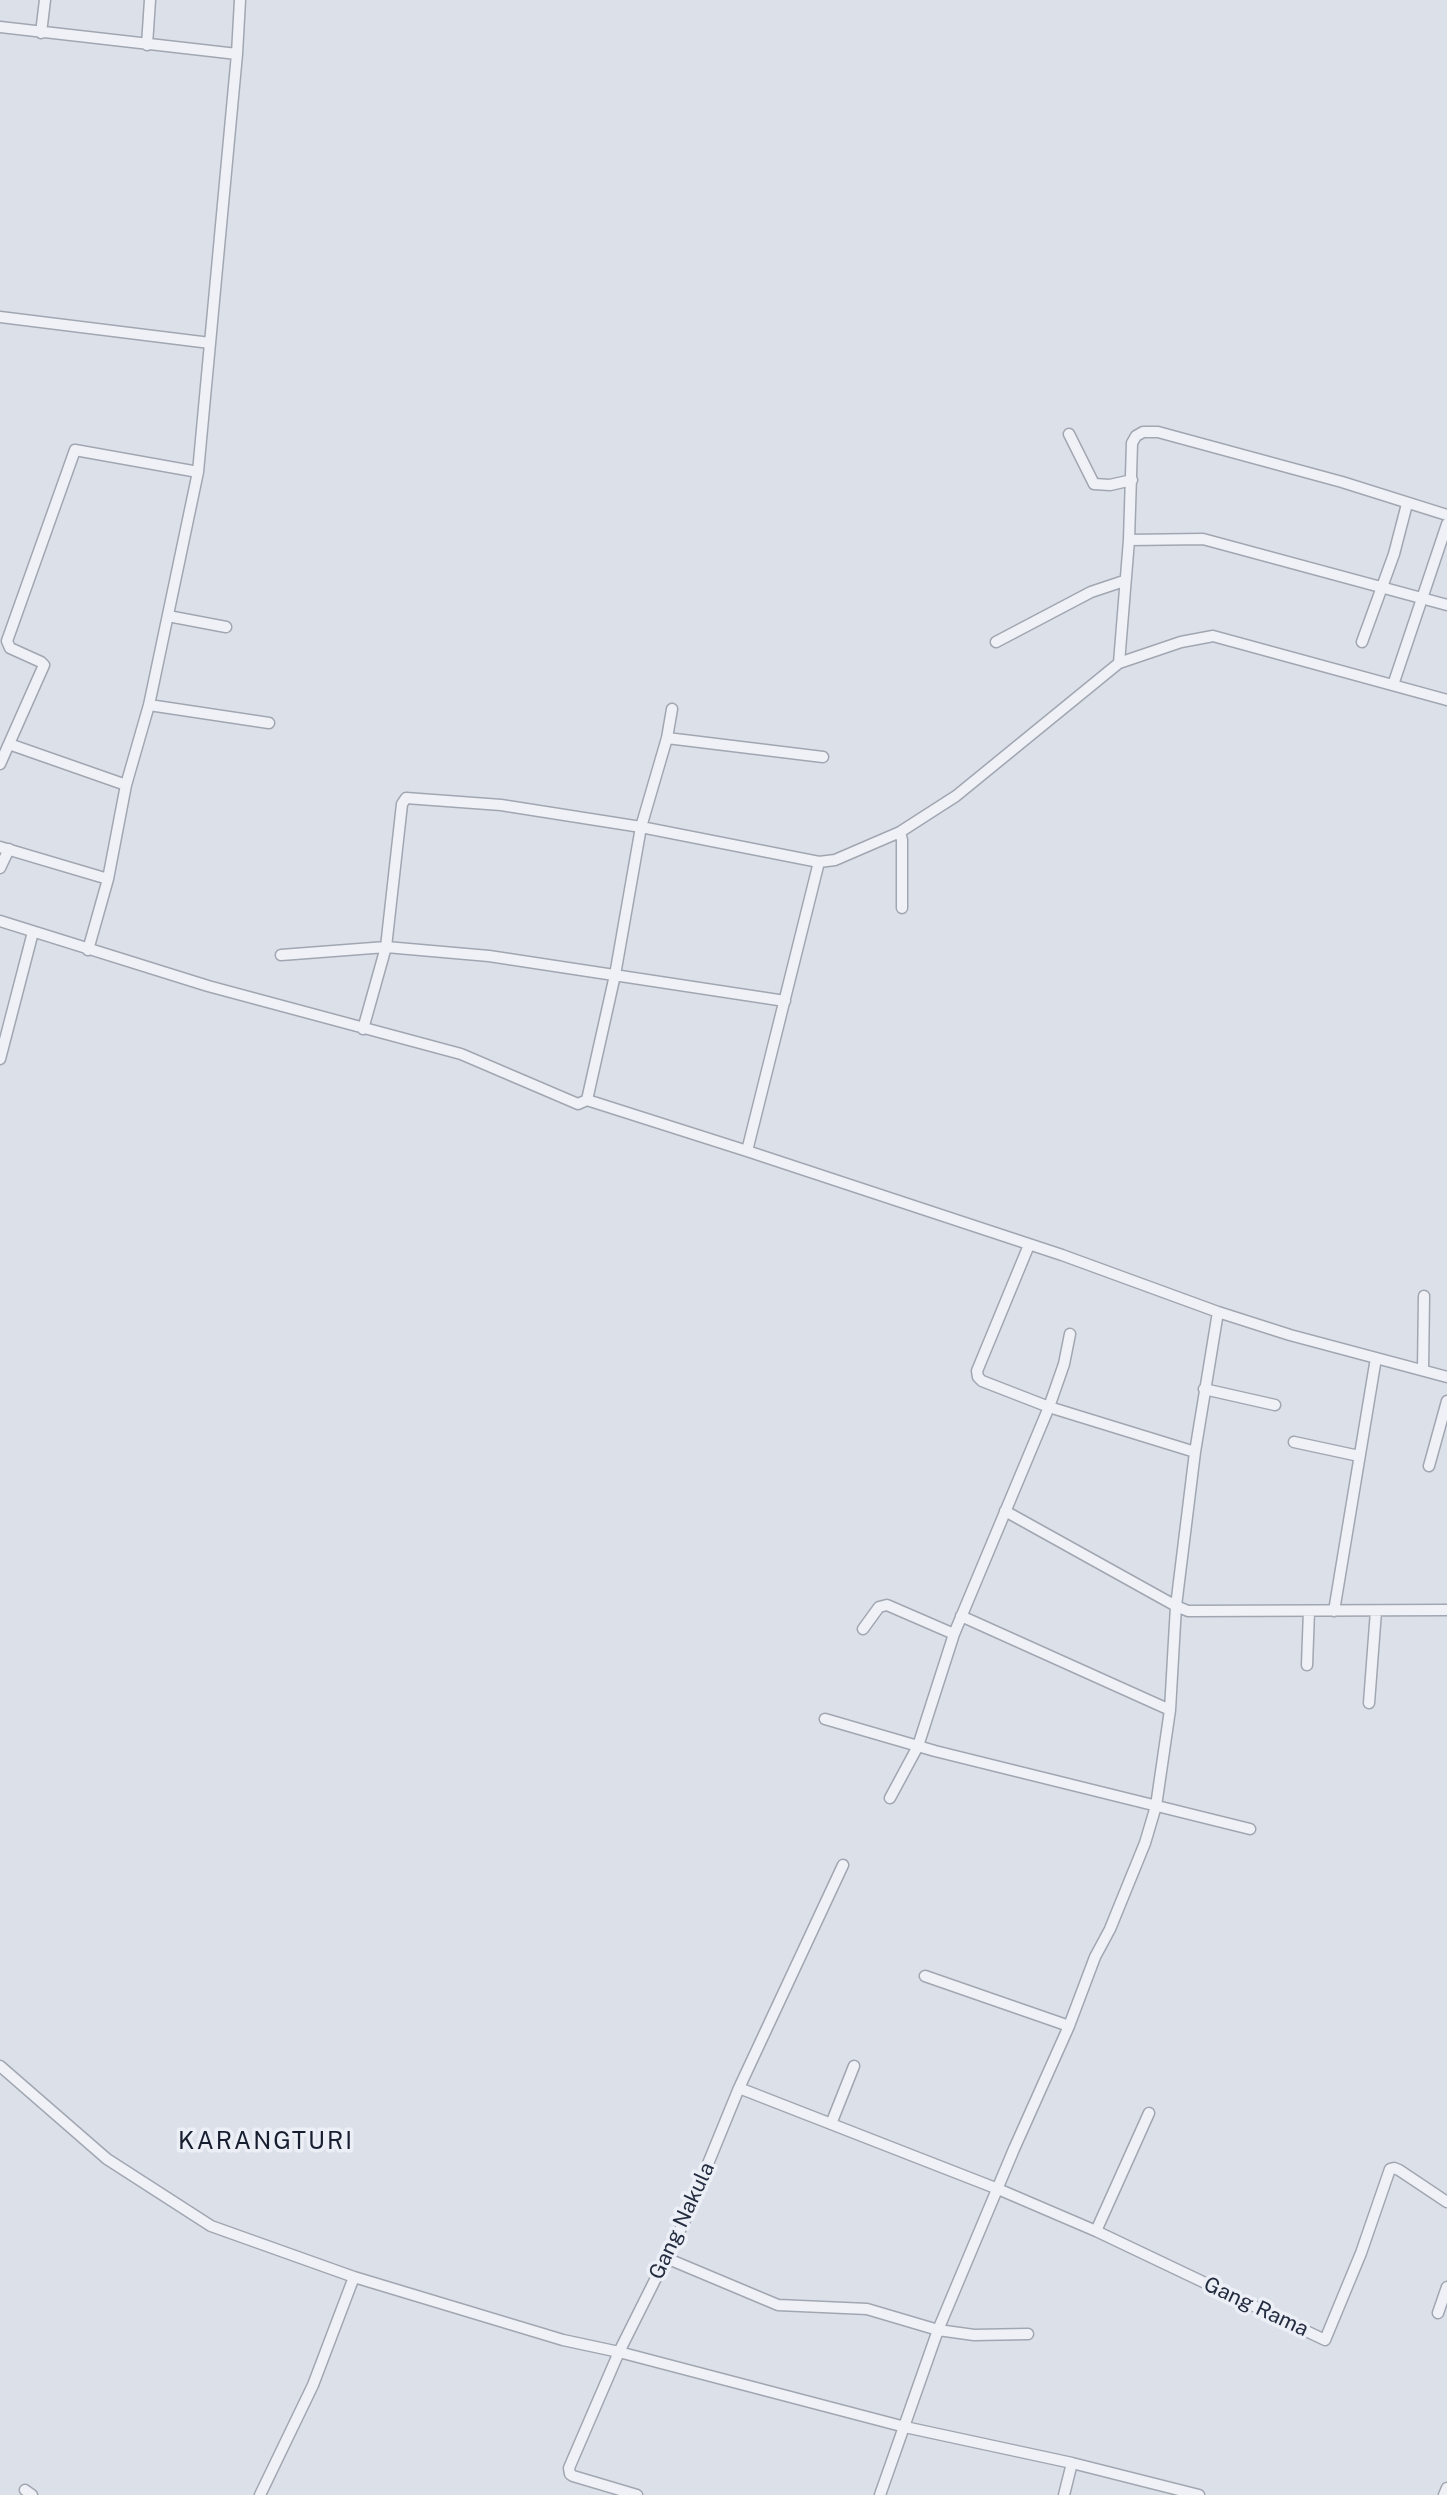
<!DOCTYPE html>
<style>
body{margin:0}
canvas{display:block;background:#dce0e8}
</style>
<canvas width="1447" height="2495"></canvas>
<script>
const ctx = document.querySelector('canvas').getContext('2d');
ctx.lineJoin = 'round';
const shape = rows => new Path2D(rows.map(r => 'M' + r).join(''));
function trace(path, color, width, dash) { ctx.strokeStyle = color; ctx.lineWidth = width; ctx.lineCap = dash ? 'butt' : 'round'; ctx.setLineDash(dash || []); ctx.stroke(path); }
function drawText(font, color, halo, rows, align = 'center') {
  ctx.font = font + ' "Public Sans",sans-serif'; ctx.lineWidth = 7; ctx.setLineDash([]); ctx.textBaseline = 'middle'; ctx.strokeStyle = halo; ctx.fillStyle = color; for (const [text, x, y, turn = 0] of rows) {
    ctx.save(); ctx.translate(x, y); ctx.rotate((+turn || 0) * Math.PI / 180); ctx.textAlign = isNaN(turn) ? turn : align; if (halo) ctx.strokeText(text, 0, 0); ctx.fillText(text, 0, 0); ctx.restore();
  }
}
const street = shape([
 [0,27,237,54],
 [41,33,45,0],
 [147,45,150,0],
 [0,317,210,343],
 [1069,434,1094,484,1110,485,1132,480],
 [1129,540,1203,539,1447,605],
 [168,616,226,627],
 [996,642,1091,592,1124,581],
 [1362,642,1394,554,1407,504],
 [1119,663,1181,642,1213,636,1447,700],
 [1393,685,1447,524],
 [149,705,269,723],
 [667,738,823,757],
 [9,744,126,785],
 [0,764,44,665,41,662,10,648,7,641,75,450,198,472],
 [900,832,902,840,902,908],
 [0,847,108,879],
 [0,868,9,849],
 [0,921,208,986,461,1054,578,1104,587,1100,747,1151,1062,1255,1218,1312,1290,1335,1447,1377],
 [88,950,108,879,126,785,149,705,198,472,237,54,240,0],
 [281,955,386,947,489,956,785,1001],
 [363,1029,386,947,402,804,406,798,501,805,641,827,819,862,835,860,900,832,956,796,1119,663,1129,540,1132,443,1136,436,1143,432,1158,432,1342,482,1447,515],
 [0,1059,33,932],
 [587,1100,615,975,641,827,667,738,672,709],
 [747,1151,819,862],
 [1029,1245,977,1371,978,1377,982,1381,1049,1407,1064,1364,1070,1334],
 [1423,1370,1424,1296],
 [1204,1389,1275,1405],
 [1294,1442,1359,1456],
 [1429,1466,1447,1401],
 [1005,1511,1176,1606,1188,1611,1447,1610],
 [1334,1611,1376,1358],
 [961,1616,1170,1710],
 [863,1629,879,1607,887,1605,954,1634],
 [1307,1665,1309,1611],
 [1369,1703,1376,1611],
 [825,1719,935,1751,1250,1829],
 [890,1798,918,1746,954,1634,1049,1407,1195,1452],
 [925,1976,1069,2026],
 [0,2066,107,2159,211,2226,354,2277,563,2340,619,2352,905,2427,1072,2463,1199,2495],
 [739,2088,998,2189,1096,2231,1325,2340,1361,2253,1390,2169,1394,2168,1399,2170,1447,2202],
 [831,2124,854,2066],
 [1096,2231,1149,2113],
 [666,2258,778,2305,867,2309,938,2330,974,2335,1028,2334],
 [1438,2313,1447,2287],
 [25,2490,32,2495],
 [260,2495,313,2385,354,2277],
 [637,2495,573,2476,570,2474,569,2468,619,2352,685,2220,739,2088,843,1865],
 [880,2495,938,2330,1014,2149,1069,2026,1095,1957,1110,1929,1145,1843,1156,1806,1170,1710,1176,1606,1195,1452,1218,1312],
 [1064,2495,1072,2463],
 [1444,2495,1447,2488]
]);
const streetNames = [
 ["Gang Nakula",682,2221,-65],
 ["Gang Rama",1256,2307,25]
];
const quarterNames = [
 ["KARANGTURI",266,2142]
];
trace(street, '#a1a7b2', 13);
trace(street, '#eff1f6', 10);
drawText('21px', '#242d40', '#eceff6', streetNames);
ctx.letterSpacing = '2px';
drawText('24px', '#171e30', '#eceff6', quarterNames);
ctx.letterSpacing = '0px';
</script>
